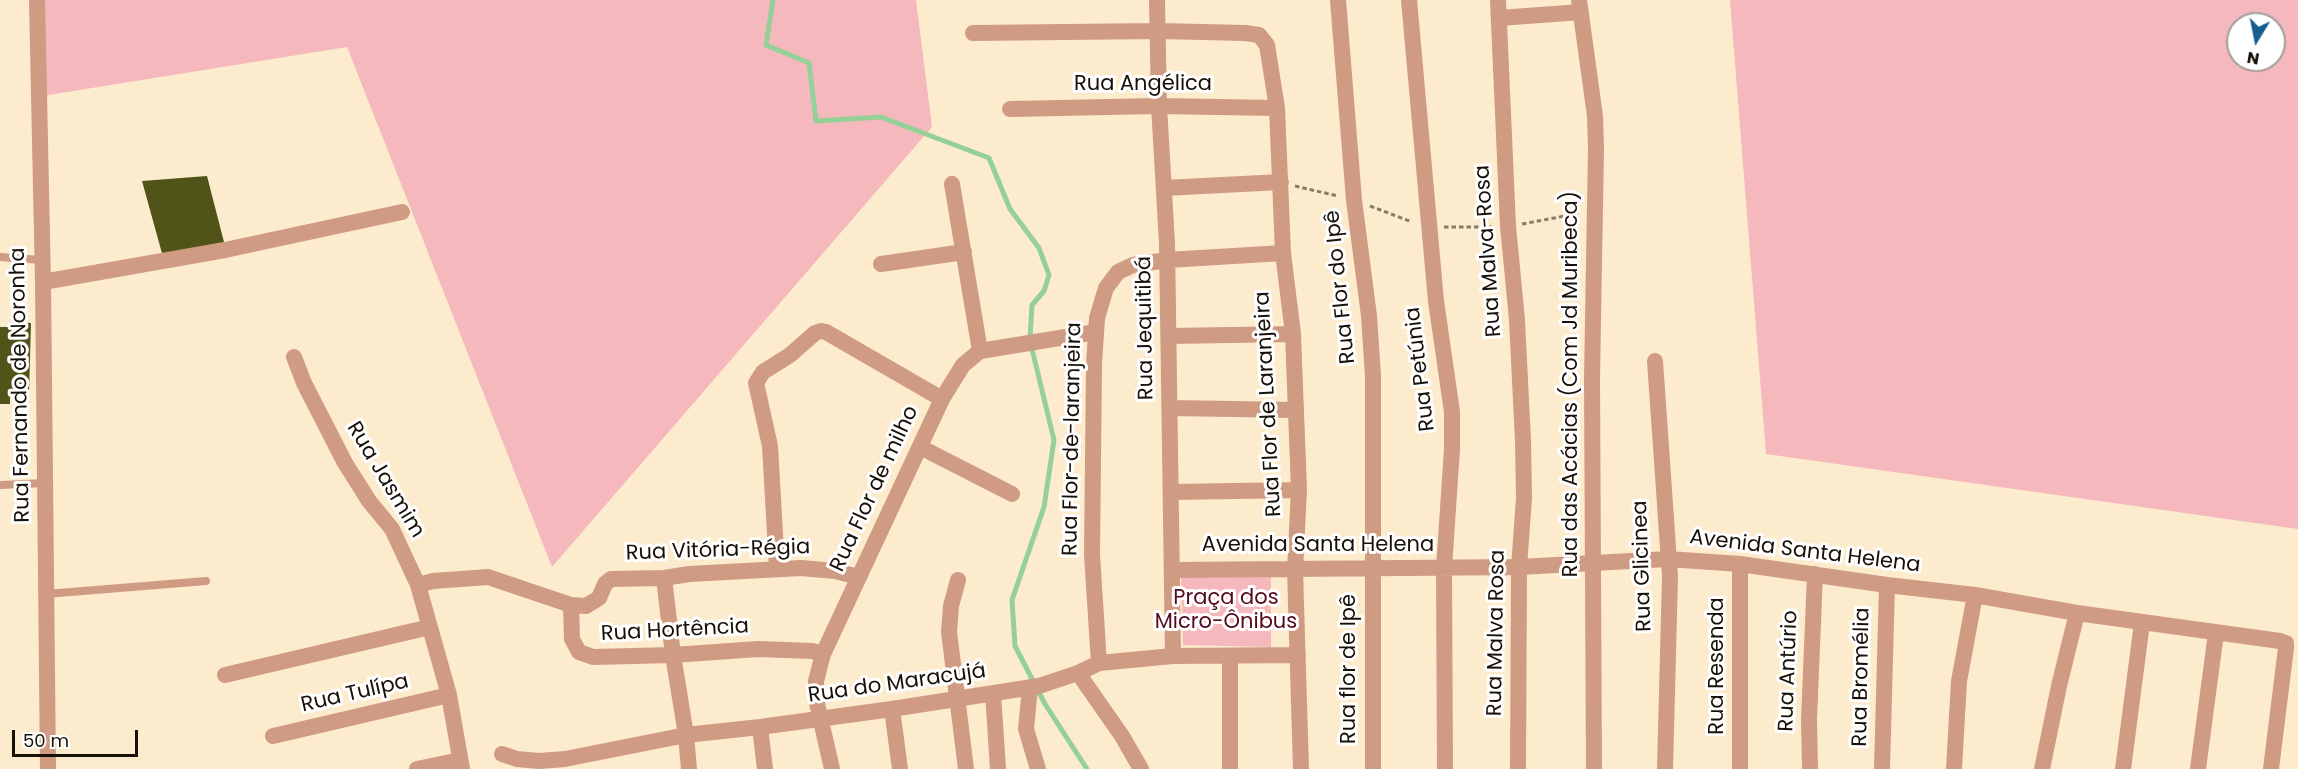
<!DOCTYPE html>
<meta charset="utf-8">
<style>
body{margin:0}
#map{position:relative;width:2298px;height:769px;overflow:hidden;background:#fdebce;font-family:Poppins,sans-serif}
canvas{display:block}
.north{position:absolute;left:2226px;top:12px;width:60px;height:60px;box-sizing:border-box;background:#fff;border:2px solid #a29f9c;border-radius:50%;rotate:190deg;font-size:16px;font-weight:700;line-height:24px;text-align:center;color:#161007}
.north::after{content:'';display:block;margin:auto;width:21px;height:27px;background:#165d91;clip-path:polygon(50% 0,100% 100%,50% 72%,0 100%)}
.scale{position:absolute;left:12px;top:730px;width:126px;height:27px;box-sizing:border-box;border:3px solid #161007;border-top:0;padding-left:8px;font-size:18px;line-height:21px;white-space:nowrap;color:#161007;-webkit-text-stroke:4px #fff;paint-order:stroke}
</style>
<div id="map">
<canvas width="2298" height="769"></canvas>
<div class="north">N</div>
<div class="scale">50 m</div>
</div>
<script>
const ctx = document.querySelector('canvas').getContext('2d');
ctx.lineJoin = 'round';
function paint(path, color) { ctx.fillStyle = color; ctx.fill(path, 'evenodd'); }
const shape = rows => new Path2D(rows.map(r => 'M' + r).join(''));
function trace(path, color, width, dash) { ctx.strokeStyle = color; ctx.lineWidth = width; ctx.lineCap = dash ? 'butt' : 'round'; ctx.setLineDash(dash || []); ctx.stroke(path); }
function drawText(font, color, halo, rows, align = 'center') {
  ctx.font = font + ' Poppins,sans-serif'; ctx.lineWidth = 6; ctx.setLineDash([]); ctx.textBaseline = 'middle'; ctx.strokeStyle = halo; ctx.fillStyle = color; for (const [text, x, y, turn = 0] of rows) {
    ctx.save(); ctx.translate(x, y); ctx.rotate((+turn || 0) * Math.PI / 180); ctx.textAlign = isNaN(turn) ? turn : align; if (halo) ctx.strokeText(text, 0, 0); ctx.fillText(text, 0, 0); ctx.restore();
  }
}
const green = shape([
 [42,0,916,0,932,127,552,567,347,47,42,96],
 [1730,0,2298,0,2298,529,1766,454],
 [2238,24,2274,24,2274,60,2238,60],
 [1181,577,1271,577,1271,647,1183,645]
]);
const stream = shape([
 [773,0,766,45,809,63,816,121,881,117,989,158,1010,209,1039,248,1049,275,1044,291,1032,305,1030,338],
 [1032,349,1054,440,1044,507,1012,600,1015,646,1045,704,1087,769]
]);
const building = shape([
 [207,176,225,246,163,257,142,181],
 [11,322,31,323,29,393,10,393,10,404,0,404,0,327,11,327]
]);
const path = shape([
 [1295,186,1338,196],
 [1370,206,1412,222],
 [1522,224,1581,213],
 [1444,227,1492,227]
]);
const service = shape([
 [0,257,42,260],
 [0,485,45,483],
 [46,594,206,581]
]);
const minor = shape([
 [37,0,43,282,48,769],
 [1157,0,1159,106,1167,243,1173,656],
 [1338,0,1354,200,1369,316,1373,376,1373,769],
 [1409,0,1436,301,1452,412,1452,449,1444,568,1445,769],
 [1498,0,1508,226,1517,320,1523,441,1524,498,1519,567,1518,769],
 [1579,0,1595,116,1596,147,1592,379,1594,769],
 [1499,18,1581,12],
 [973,33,1158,31,1245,33,1259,35,1267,45,1277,108,1283,253,1293,334,1299,490,1295,570,1301,769],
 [1010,109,1159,106,1277,108],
 [952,184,980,351],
 [1164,188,1281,182],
 [881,264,964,252],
 [43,282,225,250,402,212],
 [1169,336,1293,334],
 [294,357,304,383,345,463,369,501,392,529,418,585,449,695,462,769],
 [1655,361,1670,576,1665,769],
 [1170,408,1296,410],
 [920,447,1012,494],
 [1172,492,1299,490],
 [777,569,770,446,756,383,763,372,790,355,815,333,821,331,826,332,942,399],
 [1172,570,1519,567,1668,559,1740,564,1887,585,1975,595,2077,613,2280,641,2286,643,2286,648,2271,769],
 [664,578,673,655,686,735,689,769],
 [958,580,951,606,949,632,966,769],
 [418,585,433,581,488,577,571,605,586,606,599,598,605,584,611,579,664,578,689,574,801,568,835,571,859,577],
 [571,605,572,639,579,652,593,657,673,655,758,649,812,651,823,654],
 [1099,663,1092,555,1094,364,1097,318,1106,288,1118,272,1133,265,1167,260,1283,253],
 [1078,673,1122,736,1141,769],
 [225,675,430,627],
 [1030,687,1026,729,1038,769],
 [993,693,998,769],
 [892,709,900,769],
 [760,727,765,769],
 [273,736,449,695],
 [502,754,517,759,539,761,565,759,686,735,760,727,892,709,1039,686,1078,673,1099,663,1173,656,1298,655],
 [417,769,460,760],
 [832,769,816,699,816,681,823,654,942,399,963,365,980,351,1096,332],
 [1230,769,1230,656],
 [1740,769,1740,564],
 [1810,769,1809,720,1815,574],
 [1882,769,1887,585],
 [1954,769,1959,681,1975,595],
 [2042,769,2059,686,2077,613],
 [2123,769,2142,623],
 [2198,769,2216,633]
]);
const streetNames = [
 ["Rua Angélica",1143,85],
 ["Rua Malva-Rosa",1489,251,-94],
 ["Rua Flor do Ipê",1341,287,-96],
 ["Rua Jequitibá",1146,328,-91],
 ["Rua Petúnia",1421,369,-97],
 ["Rua das Acácias (Com Jd Muribeca)",1572,384,-90],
 ["Rua Fernando de Noronha",21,385,-91],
 ["Rua Flor de Laranjeira",1269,404,-93],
 ["Rua Flor-de-laranjeira",1073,439,-89],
 ["Rua Jasmim",385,480,59],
 ["Rua Flor de milho",875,489,-65],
 ["Avenida Santa Helena",1318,546],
 ["Rua Vitória-Régia",718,551,-2],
 ["Avenida Santa Helena",1805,552,7],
 ["Rua Glicinea",1643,566,-92],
 ["Rua Hortência",675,631,-3],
 ["Rua Malva Rosa",1497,633,-89],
 ["Rua Resenda",1718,666,-90],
 ["Rua flor de Ipê",1350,669,-90],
 ["Rua Antúrio",1789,671,-88],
 ["Rua Bromélia",1862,677,-89],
 ["Rua do Maracujá",897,684,-8],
 ["Rua Tulípa",355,694,-13]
];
const parkNames = [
 ["Praça dos",1226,599],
 ["Micro-Ônibus",1226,623]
];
paint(green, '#f5b8bd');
trace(stream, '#94d098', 5);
paint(building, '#505419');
trace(path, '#887c69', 3, [4.5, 3]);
trace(service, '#cf9b82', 8);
trace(minor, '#cf9b82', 16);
drawText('21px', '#161007', '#fff', streetNames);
drawText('21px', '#540a1c', '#fff', parkNames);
</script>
